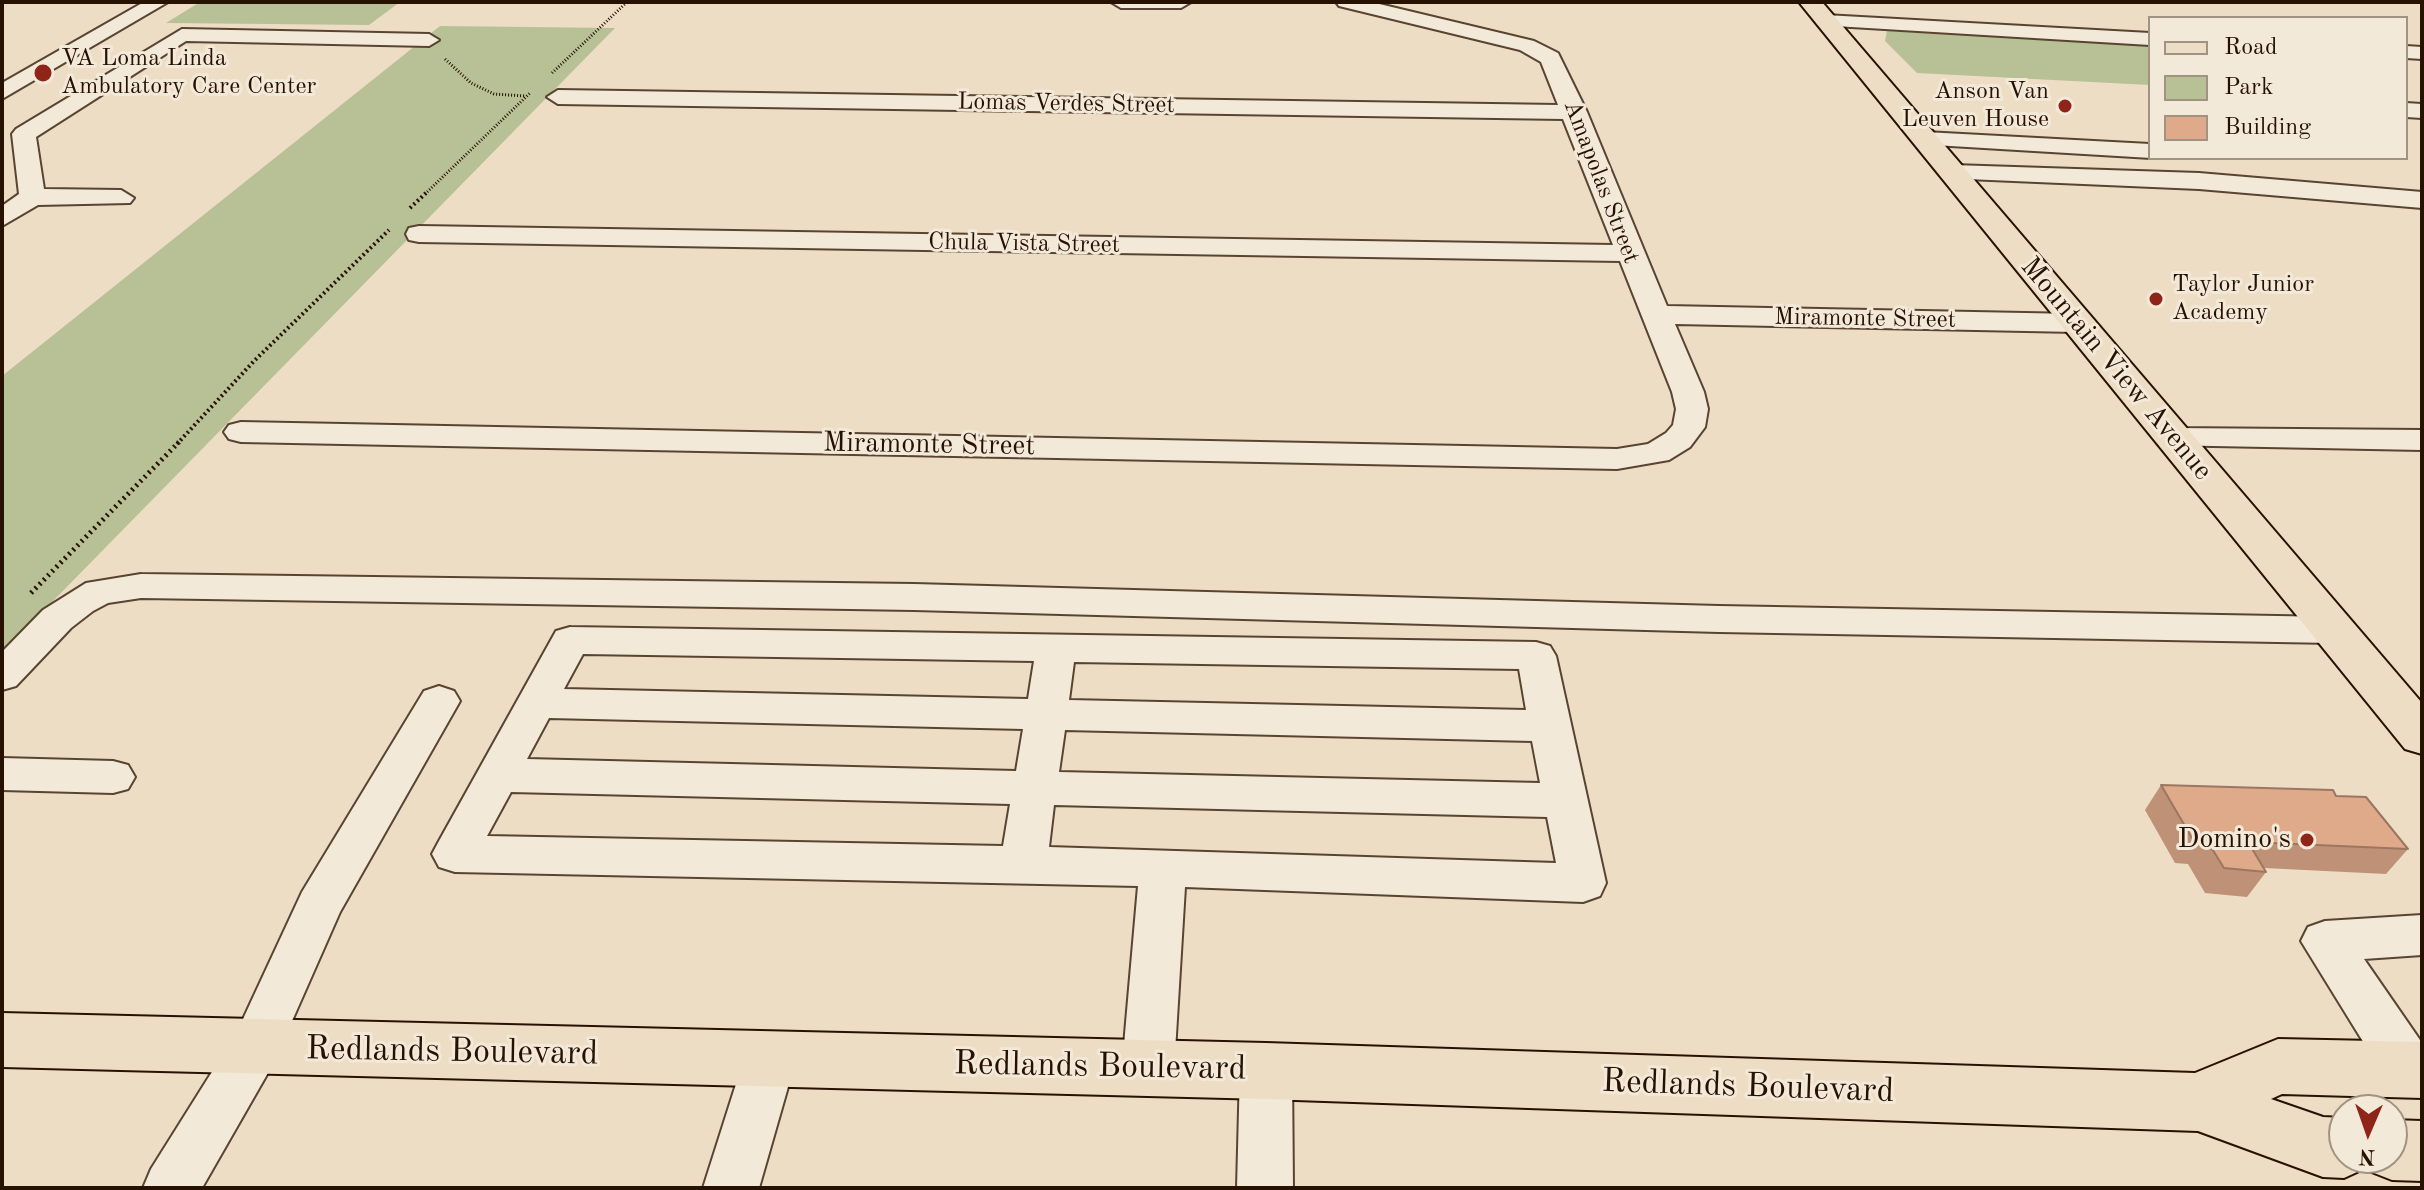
<!DOCTYPE html>
<style>
body{margin:0}
#map{position:relative;width:2424px;height:1190px;overflow:hidden;background:#edddc5;font-family:"Old Standard TT",serif}
canvas{display:block}
.frame{position:absolute;inset:0;border:4px solid #271100;pointer-events:none}
.legend{position:absolute;left:2148px;top:16px;width:260px;height:144px;box-sizing:border-box;background:#f3e9d9;border:2px solid #a19382;margin:0;padding:10px 14px;list-style:none;font-size:24px;color:#271100}
.legend li{display:flex;align-items:center;gap:16px;height:40px}
.legend b{width:40px;border:2px solid #a19382}
.north{position:absolute;left:2328px;top:1094px;width:80px;height:80px;box-sizing:border-box;background:#f3e9d9;border:2px solid #a19382;border-radius:50%;rotate:182deg;font-size:22px;font-weight:700;line-height:32px;text-align:center;color:#271100}
.north::after{content:'';display:block;margin:auto;width:28px;height:36px;background:#8f2418;clip-path:polygon(50% 0,100% 100%,50% 72%,0 100%)}
</style>
<div id="map">
<canvas width="2424" height="1190"></canvas>
<div class="frame"></div>
<ul class="legend">
<li><b style="height:10px;background:#edddc5"></b>Road</li>
<li><b style="height:22px;background:#b8c195"></b>Park</li>
<li><b style="height:22px;background:#deaa8a"></b>Building</li>
</ul>
<div class="north">N</div>
</div>
<script>
const ctx = document.querySelector('canvas').getContext('2d');
ctx.lineJoin = 'round';
function paint(path, color) { ctx.fillStyle = color; ctx.fill(path, 'evenodd'); }
const shape = rows => new Path2D(rows.map(r => 'M' + r).join(''));
function trace(path, color, width, dash) { ctx.strokeStyle = color; ctx.lineWidth = width; ctx.lineCap = dash ? 'butt' : 'round'; ctx.setLineDash(dash || []); ctx.stroke(path); }
function drawText(font, color, halo, rows, align = 'center') {
  ctx.font = font + ' "Old Standard TT",serif'; ctx.lineWidth = 6; ctx.setLineDash([]); ctx.textBaseline = 'middle'; ctx.strokeStyle = halo; ctx.fillStyle = color; for (const [text, x, y, turn = 0] of rows) {
    ctx.save(); ctx.translate(x, y); ctx.rotate((+turn || 0) * Math.PI / 180); ctx.textAlign = isNaN(turn) ? turn : align; if (halo) ctx.strokeText(text, 0, 0); ctx.fillText(text, 0, 0); ctx.restore();
  }
}
const green = shape([
 [200,2,400,2,369,25,166,23],
 [440,26,615,28,2,653,2,376],
 [1887,31,2150,45,2150,85,1917,73,1885,41]
]);
const pathFar2 = shape([
 [445,59,471,83,494,94,526,96],
 [552,73,627,2],
 [425,194,530,93]
]);
const pathFar1 = shape([
 [410,208,427,192],
 [177,444,254,361,389,230]
]);
const path = shape([
 [31,593,179,442]
]);
const minor = shape([
 [144,2,168,2,2,99,2,83,144,2],
 [1111,2,1191,2,1181,8,1121,8,1111,2],
 [1336,2,1371,2,1534,41,1558,53,1587,112,1667,306,2076,314,2086,317,2091,323,2086,329,2076,332,1675,324,1704,392,1708,409,1705,427,1690,447,1669,460,1617,469,241,442,229,439,224,432,229,425,241,422,1617,449,1648,444,1666,433,1673,425,1676,409,1672,392,1620,261,419,242,409,240,406,234,409,228,419,226,1613,245,1563,119,558,104,547,97,558,90,1558,105,1541,62,1520,50,1339,6,1336,2],
 [1825,15,2150,33,2150,45,1818,25,1815,21,1825,15],
 [182,29,429,34,439,40,429,46,186,41,36,137,44,189,121,190,134,198,130,203,38,205,2,226,2,206,19,194,12,134,16,129,182,29],
 [2406,46,2422,47,2422,59,2406,58,2406,46],
 [2406,103,2422,104,2422,118,2406,117,2406,103],
 [1925,132,2150,144,2151,158,1917,144,1913,139,1925,132],
 [1953,165,2199,173,2422,192,2422,208,2199,189,1944,178,1940,173,1944,168,1953,165],
 [2173,428,2422,430,2422,450,2161,445,2156,438,2161,431,2173,428],
 [141,574,914,584,1719,606,2333,617,2347,621,2353,630,2347,639,2333,643,1719,632,914,610,141,598,108,603,93,611,71,628,16,686,2,690,2,652,43,610,86,583,141,574],
 [570,627,1536,642,1550,646,1556,656,1606,883,1600,896,1583,902,1185,887,1174,1068,1167,1085,1148,1092,1129,1085,1122,1068,1138,886,455,872,439,867,432,854,439,841,556,631,570,627],
 [583,654,1034,661,1028,699,564,689,583,654],
 [1074,662,1519,669,1526,710,1069,700,1074,662],
 [549,718,1023,729,1016,771,527,759,549,718],
 [1065,730,1532,741,1540,783,1059,772,1065,730],
 [511,792,1010,804,1003,846,487,836,511,792],
 [1054,805,1547,817,1556,863,1049,847,1054,805],
 [439,686,454,691,460,701,340,912,273,1064,202,1188,143,1188,151,1169,237,1032,302,892,424,691,439,686],
 [2,758,113,761,128,765,135,777,128,789,113,793,2,790,2,758],
 [2422,915,2422,955,2364,959,2422,1043,2422,1089,2410,1094,2391,1087,2301,941,2308,927,2325,921,2422,915],
 [770,1035,788,1042,796,1059,759,1188,703,1188,744,1059,752,1042,770,1035],
 [1266,1047,1285,1054,1292,1071,1293,1188,1237,1188,1240,1071,1247,1054,1266,1047]
]);
const major = shape([
 [1799,2,1822,2,2422,703,2422,754,2405,749,1799,2],
 [2,1013,1266,1043,2195,1073,2278,1039,2422,1042,2422,1098,2282,1094,2271,1099,2323,1117,2344,1118,2344,1158,2392,1158,2392,1120,2422,1121,2422,1181,2392,1180,2369,1171,2368,1167,2344,1178,2323,1177,2198,1131,1266,1099,2,1067,2,1013]
]);
const wall = shape([
 [2161,785,2336,796,2408,849,2386,874,2264,868,2266,872,2247,897,2205,893,2188,864,2175,863,2145,810]
]);
const building = shape([
 [2161,785,2333,790,2336,796,2366,797,2408,849,2248,842,2266,872,2224,868,2206,839,2192,838,2161,785]
]);
const markers = [
 [43,73,10,"#8f2418"],
 [2065,106,8,"#8f2418"],
 [2156,299,8,"#8f2418"],
 [2307,840,8,"#8f2418"]
];
const farPoinames = [
 ["VA Loma Linda",61,59],
 ["Ambulatory Care Center",61,87],
 ["Anson Van",2049,92,"right"],
 ["Leuven House",2049,120,"right"],
 ["Taylor Junior",2172,285],
 ["Academy",2172,313]
];
const farStreetnames = [
 ["Lomas Verdes Street",1066,104,1],
 ["Amapolas Street",1601,182,69],
 ["Chula Vista Street",1024,244,1],
 ["Miramonte Street",1865,319,1]
];
const streetNames = [
 ["Mountain View Avenue",2116,369,50],
 ["Miramonte Street",929,445,1]
];
const poiNames = [
 ["Domino's",2291,840]
];
const nearStreetnames = [
 ["Redlands Boulevard",452,1052,1],
 ["Redlands Boulevard",1100,1067,1],
 ["Redlands Boulevard",1748,1087,2]
];
paint(green, '#b8c195');
trace(minor, '#584431', 4);
trace(major, '#271100', 4);
trace(pathFar2, '#271100', 3, [1, 2]);
trace(pathFar1, '#271100', 4, [2, 3]);
trace(path, '#271100', 5, [2, 4]);
paint(minor, '#f3e9d9');
paint(major, '#edddc5');
paint(wall, '#bf9277');
paint(building, '#deaa8a');
trace(building, '#9b7761', 2);
for (const [x, y, r, color] of markers) { const dot = new Path2D(); dot.arc(x, y, r, 0, 2 * Math.PI); ctx.fillStyle = color; ctx.fill(dot); trace(dot, '#f3e9d9', 3); }
drawText('24px', '#271100', '#f3e9d9', farPoinames, 'left');
drawText('24px', '#271100', '#f3e9d9', farStreetnames);
drawText('28px', '#271100', '#f3e9d9', streetNames);
drawText('28px', '#271100', '#f3e9d9', poiNames, 'right');
drawText('34px', '#271100', '#f3e9d9', nearStreetnames);
</script>
